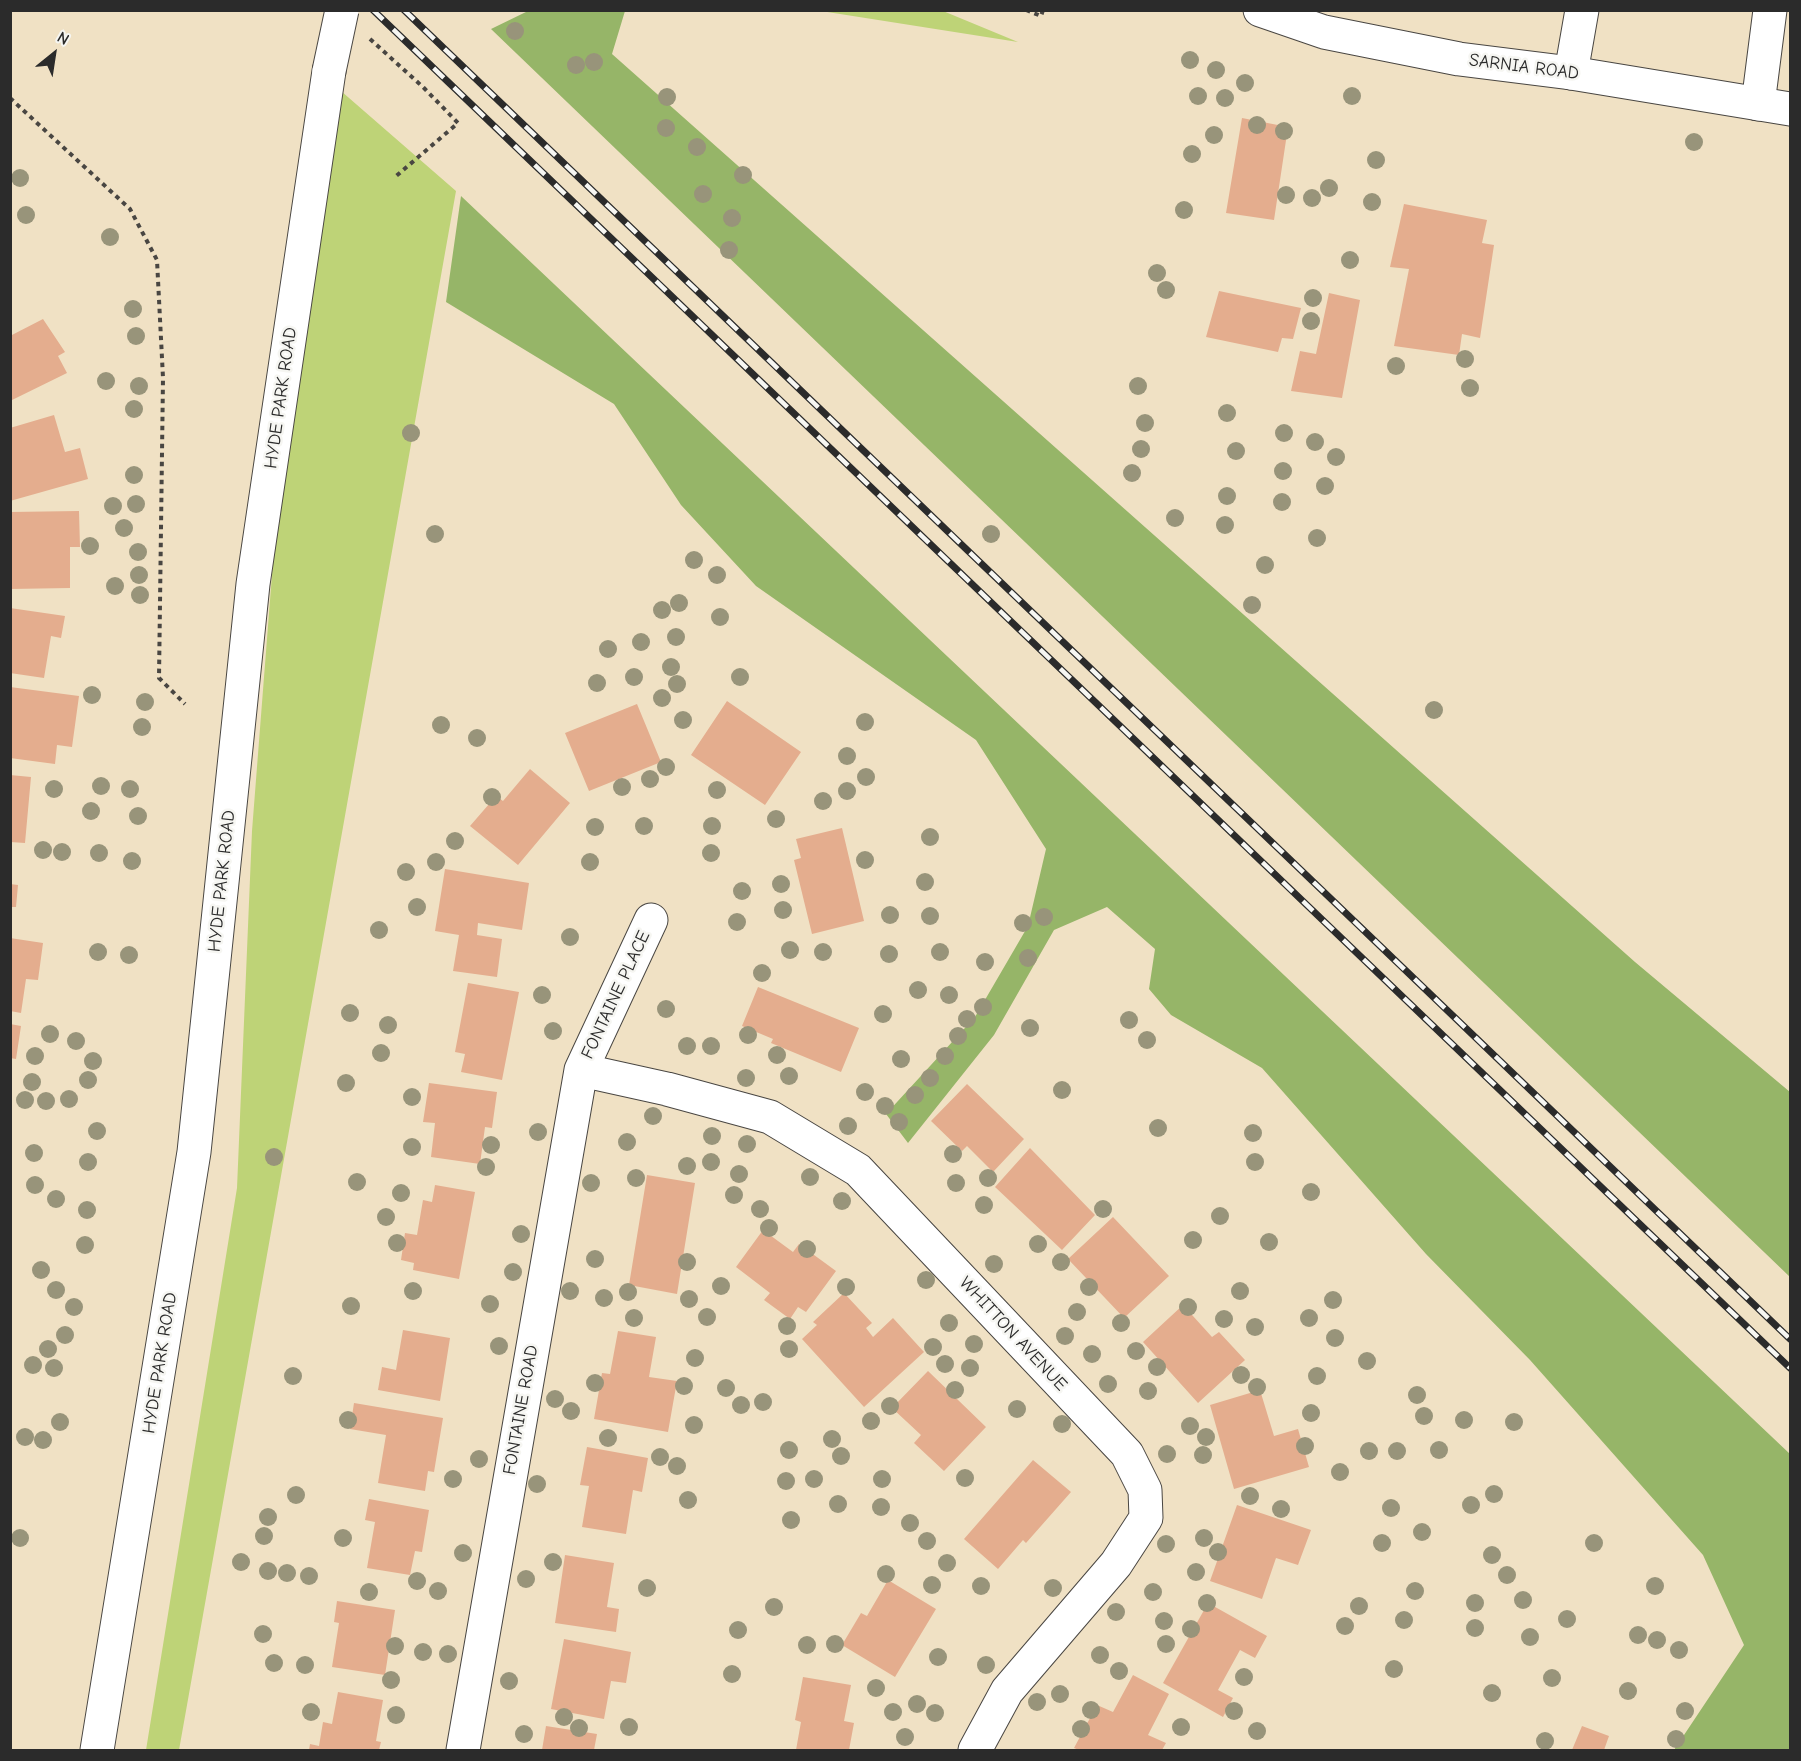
<!DOCTYPE html>
<style>
body{margin:0}
#map{position:relative;width:1801px;height:1761px;overflow:hidden;background:#f0e1c4;font-family:"Comic Neue",sans-serif}
canvas{display:block}
.frame{position:absolute;inset:0;border:12px solid #2b2b2b;pointer-events:none}
.north{position:absolute;left:24px;top:24px;width:60px;height:60px;-webkit-text-stroke:4px #f6f6f2;paint-order:stroke;rotate:30deg;font-size:16px;font-weight:700;line-height:24px;text-align:center;color:#2b2b2b}
.north::after{content:'';display:block;margin:auto;width:21px;height:27px;background:#2b2b2b;clip-path:polygon(50% 0,100% 100%,50% 72%,0 100%)}
</style>
<div id="map">
<canvas width="1801" height="1761"></canvas>
<div class="frame"></div>
<div class="north">N</div>
</div>
<script>
const ctx = document.querySelector('canvas').getContext('2d');
ctx.lineJoin = 'round';
function paint(path, color) { ctx.fillStyle = color; ctx.fill(path, 'evenodd'); }
const shape = rows => new Path2D(rows.map(r => 'M' + r).join(''));
function trace(path, color, width, dash) { ctx.strokeStyle = color; ctx.lineWidth = width; ctx.lineCap = dash ? 'butt' : 'round'; ctx.setLineDash(dash || []); ctx.stroke(path); }
function drawText(font, color, halo, rows, align = 'center') {
  ctx.font = font + ' "Comic Neue",sans-serif'; ctx.lineWidth = 5; ctx.setLineDash([]); ctx.textBaseline = 'middle'; ctx.strokeStyle = halo; ctx.fillStyle = color; for (const [text, x, y, turn = 0] of rows) {
    ctx.save(); ctx.translate(x, y); ctx.rotate((+turn || 0) * Math.PI / 180); ctx.textAlign = isNaN(turn) ? turn : align; if (halo) ctx.strokeText(text, 0, 0); ctx.fillText(text, 0, 0); ctx.restore();
  }
}
const green = shape([
 [821,11,943,11,1018,42],
 [341,91,456,191,179,1750,146,1750,237,1188,252,831,279,485]
]);
const forest = shape([
 [528,11,625,11,612,54,1635,962,1790,1092,1790,1277,491,29],
 [461,196,1790,1454,1790,1750,1674,1750,1744,1645,1703,1555,1530,1360,1426,1254,1262,1068,1171,1015,1149,989,1155,949,1107,907,1054,930,994,1035,908,1143,886,1114,975,1017,1028,926,1046,849,976,740,756,586,681,505,614,404,446,302]
]);
const building = shape([
 [1242,118,1288,127,1274,220,1226,213],
 [1404,204,1487,220,1482,243,1494,245,1480,338,1462,334,1459,355,1394,346,1409,269,1390,267],
 [1219,291,1301,308,1293,339,1282,338,1278,352,1206,337],
 [1329,293,1360,300,1342,398,1291,391,1300,351,1316,354],
 [43,319,65,352,58,356,67,373,10,401,10,336],
 [54,415,65,452,80,448,88,479,10,501,10,428],
 [79,511,80,547,70,547,70,588,10,589,10,512],
 [10,608,65,616,61,638,51,636,44,678,10,673],
 [10,687,79,696,72,747,57,745,55,764,10,758],
 [727,701,801,752,765,805,691,755],
 [637,704,661,762,589,791,565,733],
 [530,769,570,803,518,865,470,826,496,796,503,801],
 [10,775,31,777,25,843,10,842],
 [842,828,864,921,812,934,794,860,801,858,796,839],
 [445,869,529,883,522,930,478,923,477,935,502,939,497,977,453,971,459,935,435,931],
 [10,884,18,885,16,907,10,907],
 [10,938,43,943,38,980,26,979,21,1013,10,1011],
 [468,983,519,992,502,1080,461,1072,465,1054,455,1052],
 [758,987,859,1028,841,1072,771,1043,773,1039,742,1026],
 [10,1024,21,1026,16,1059,10,1058],
 [429,1083,497,1092,492,1128,485,1127,480,1164,431,1157,435,1123,423,1122],
 [967,1084,1024,1139,993,1172,967,1146,962,1151,931,1121],
 [1030,1148,1095,1215,1062,1250,995,1187],
 [647,1175,695,1183,677,1294,629,1285],
 [435,1185,475,1192,459,1279,413,1270,414,1263,401,1260,405,1233,417,1235,423,1200,432,1202],
 [1113,1217,1169,1276,1124,1318,1068,1259],
 [763,1230,793,1252,799,1244,836,1271,806,1312,798,1307,790,1319,764,1300,770,1293,736,1267],
 [844,1293,872,1323,866,1328,873,1337,893,1318,924,1352,864,1407,802,1339,817,1325,813,1322],
 [1183,1305,1212,1337,1219,1332,1245,1360,1198,1403,1143,1342],
 [403,1330,450,1338,440,1401,378,1390,382,1367,396,1370],
 [618,1331,656,1337,649,1377,677,1381,668,1432,594,1419,602,1373,610,1374],
 [928,1371,986,1427,944,1471,914,1443,921,1435,892,1408],
 [1260,1390,1274,1436,1298,1429,1309,1467,1234,1489,1210,1405],
 [354,1403,443,1418,434,1472,428,1471,425,1491,378,1483,386,1435,350,1429],
 [587,1447,648,1458,642,1492,633,1490,626,1534,582,1527,589,1486,580,1485],
 [1033,1460,1071,1492,1026,1543,1023,1540,998,1569,964,1539],
 [369,1499,429,1510,422,1552,415,1551,410,1575,367,1568,375,1522,365,1520],
 [1237,1505,1311,1530,1298,1565,1276,1558,1262,1599,1210,1581],
 [565,1555,614,1563,607,1607,619,1609,616,1632,555,1623],
 [888,1580,936,1609,895,1677,842,1645,861,1613,867,1616],
 [337,1601,395,1610,385,1675,332,1667,339,1623,334,1622],
 [1208,1603,1267,1636,1255,1658,1240,1650,1218,1690,1233,1698,1223,1717,1163,1683],
 [564,1639,631,1652,626,1683,611,1681,604,1719,551,1709],
 [1133,1675,1169,1694,1148,1735,1166,1743,1162,1750,1079,1750,1074,1748,1097,1705,1113,1712],
 [803,1677,851,1685,844,1721,854,1723,849,1750,796,1750,801,1722,795,1720],
 [338,1692,383,1700,376,1741,381,1742,379,1750,309,1750,310,1744,319,1746,323,1722,332,1724],
 [546,1726,597,1734,594,1750,542,1750],
 [1582,1726,1609,1736,1604,1750,1572,1750]
]);
const path = shape([
 [1026,10,1041,16,1043,10],
 [370,39,424,88,458,123,395,177],
 [10,98,130,209,157,260,163,378,159,678,185,704]
]);
const minor = shape([
 [1571,73,1582,10],
 [1758,104,1770,10],
 [581,1070,667,1089,770,1117,858,1170,1127,1454,1145,1490,1146,1518,1116,1564,1007,1691,975,1750],
 [463,1750,581,1070,651,920]
]);
const major = shape([
 [1260,10,1324,32,1459,59,1571,73,1790,109],
 [97,1750,194,1152,253,584,329,71]
]);
const rail = shape([
 [373,10,1790,1368],
 [404,10,1790,1339]
]);
const majorBridge = shape([
 [329,71,342,10]
]);
const trees = [
 [515,31],
 [1190,60],
 [594,62],
 [576,65],
 [1216,70],
 [1245,83],
 [1198,96],
 [1352,96],
 [667,97],
 [1225,98],
 [1257,125],
 [666,128],
 [1284,131],
 [1214,135],
 [1694,142],
 [697,147],
 [1192,154],
 [1376,160],
 [743,175],
 [20,178],
 [1329,188],
 [703,194],
 [1286,195],
 [1312,198],
 [1372,202],
 [1184,210],
 [26,215],
 [732,218],
 [110,237],
 [729,250],
 [1350,260],
 [1157,273],
 [1166,290],
 [1313,298],
 [133,309],
 [1311,321],
 [136,336],
 [1465,359],
 [1396,366],
 [106,381],
 [139,386],
 [1138,386],
 [1470,388],
 [134,409],
 [1227,413],
 [1145,423],
 [411,433],
 [1284,433],
 [1315,442],
 [1141,449],
 [1236,451],
 [1336,457],
 [1283,471],
 [1132,473],
 [134,475],
 [1325,486],
 [1227,496],
 [1282,502],
 [136,504],
 [113,506],
 [1175,518],
 [1225,525],
 [124,528],
 [435,534],
 [991,534],
 [1317,538],
 [90,546],
 [138,552],
 [694,560],
 [1265,565],
 [139,575],
 [717,575],
 [115,586],
 [140,595],
 [679,603],
 [1252,605],
 [662,610],
 [720,617],
 [676,637],
 [641,642],
 [608,649],
 [671,667],
 [634,677],
 [740,677],
 [597,683],
 [677,684],
 [92,695],
 [662,698],
 [145,702],
 [1434,710],
 [683,720],
 [865,722],
 [441,725],
 [142,727],
 [477,738],
 [847,756],
 [666,767],
 [866,777],
 [650,779],
 [101,786],
 [622,787],
 [54,789],
 [130,789],
 [717,790],
 [847,791],
 [492,797],
 [823,801],
 [91,811],
 [138,816],
 [776,819],
 [644,826],
 [712,826],
 [595,827],
 [930,837],
 [455,841],
 [43,850],
 [62,852],
 [99,853],
 [711,853],
 [865,860],
 [132,861],
 [436,862],
 [590,862],
 [406,872],
 [925,882],
 [781,884],
 [742,891],
 [417,907],
 [783,910],
 [890,915],
 [930,916],
 [1044,917],
 [737,922],
 [1023,923],
 [379,930],
 [570,937],
 [790,950],
 [98,952],
 [823,952],
 [940,952],
 [889,954],
 [129,955],
 [1028,958],
 [985,962],
 [762,973],
 [918,990],
 [542,995],
 [949,995],
 [983,1007],
 [666,1009],
 [350,1013],
 [883,1014],
 [967,1019],
 [1129,1020],
 [388,1025],
 [1030,1028],
 [553,1031],
 [50,1034],
 [748,1035],
 [958,1036],
 [1147,1040],
 [76,1041],
 [687,1046],
 [711,1046],
 [381,1053],
 [777,1055],
 [35,1056],
 [945,1056],
 [901,1059],
 [93,1061],
 [789,1076],
 [746,1078],
 [930,1078],
 [88,1080],
 [32,1082],
 [346,1083],
 [1062,1090],
 [865,1092],
 [915,1095],
 [412,1097],
 [69,1099],
 [25,1100],
 [46,1101],
 [885,1106],
 [653,1116],
 [899,1122],
 [848,1126],
 [1158,1128],
 [97,1131],
 [538,1132],
 [1253,1133],
 [712,1136],
 [627,1142],
 [747,1144],
 [491,1145],
 [412,1147],
 [34,1153],
 [953,1154],
 [274,1157],
 [88,1162],
 [711,1162],
 [1255,1162],
 [687,1166],
 [486,1167],
 [739,1174],
 [810,1177],
 [636,1178],
 [988,1178],
 [357,1182],
 [591,1183],
 [956,1183],
 [35,1185],
 [1311,1192],
 [401,1193],
 [734,1195],
 [56,1199],
 [842,1201],
 [984,1205],
 [760,1209],
 [1103,1209],
 [87,1210],
 [1220,1216],
 [386,1217],
 [769,1228],
 [521,1234],
 [1193,1240],
 [1269,1242],
 [397,1243],
 [1038,1244],
 [85,1245],
 [807,1249],
 [595,1259],
 [687,1262],
 [1061,1262],
 [994,1264],
 [41,1270],
 [513,1272],
 [926,1280],
 [721,1286],
 [846,1287],
 [1089,1287],
 [56,1290],
 [413,1291],
 [570,1291],
 [1240,1291],
 [628,1292],
 [604,1298],
 [689,1299],
 [1333,1300],
 [490,1304],
 [351,1306],
 [74,1307],
 [1188,1307],
 [1077,1312],
 [707,1317],
 [634,1318],
 [1309,1318],
 [1224,1319],
 [949,1323],
 [1121,1323],
 [787,1326],
 [1255,1327],
 [65,1335],
 [1065,1336],
 [1335,1338],
 [974,1344],
 [499,1346],
 [933,1347],
 [48,1349],
 [789,1349],
 [1136,1351],
 [1092,1354],
 [695,1358],
 [1367,1361],
 [945,1364],
 [33,1365],
 [1157,1367],
 [54,1368],
 [970,1368],
 [1241,1375],
 [293,1376],
 [1317,1376],
 [595,1383],
 [1108,1384],
 [684,1386],
 [1257,1387],
 [726,1388],
 [955,1390],
 [1148,1391],
 [1417,1395],
 [555,1399],
 [763,1402],
 [741,1405],
 [890,1406],
 [1017,1409],
 [571,1411],
 [1311,1413],
 [1424,1416],
 [348,1420],
 [1464,1420],
 [871,1421],
 [60,1422],
 [1514,1422],
 [1062,1424],
 [694,1425],
 [1190,1426],
 [25,1437],
 [1206,1437],
 [608,1438],
 [832,1439],
 [43,1440],
 [1305,1446],
 [789,1450],
 [1439,1450],
 [1369,1451],
 [1397,1451],
 [1167,1454],
 [1203,1455],
 [841,1456],
 [660,1457],
 [479,1459],
 [677,1466],
 [1340,1472],
 [965,1478],
 [453,1479],
 [814,1479],
 [882,1479],
 [786,1481],
 [537,1484],
 [1494,1494],
 [296,1495],
 [1250,1496],
 [688,1500],
 [838,1504],
 [1471,1505],
 [881,1507],
 [1391,1508],
 [1281,1509],
 [268,1517],
 [791,1520],
 [910,1523],
 [1422,1532],
 [264,1536],
 [20,1538],
 [343,1538],
 [1204,1538],
 [927,1541],
 [1382,1543],
 [1594,1543],
 [1166,1544],
 [1218,1552],
 [463,1553],
 [1492,1555],
 [241,1562],
 [553,1562],
 [947,1563],
 [268,1571],
 [1196,1572],
 [287,1573],
 [886,1574],
 [1507,1575],
 [309,1576],
 [526,1579],
 [417,1581],
 [932,1585],
 [981,1586],
 [1655,1586],
 [647,1588],
 [1053,1588],
 [438,1591],
 [1415,1591],
 [369,1592],
 [1153,1592],
 [1523,1600],
 [1207,1603],
 [1475,1603],
 [1359,1606],
 [774,1607],
 [1116,1612],
 [1567,1619],
 [1404,1620],
 [1164,1621],
 [1345,1626],
 [1475,1628],
 [1191,1629],
 [738,1630],
 [263,1634],
 [1638,1635],
 [1530,1637],
 [1657,1640],
 [835,1644],
 [1166,1644],
 [807,1645],
 [395,1646],
 [1679,1650],
 [423,1652],
 [448,1654],
 [1100,1655],
 [938,1657],
 [274,1663],
 [305,1665],
 [986,1665],
 [1394,1669],
 [1119,1671],
 [732,1674],
 [1244,1677],
 [1552,1678],
 [391,1680],
 [509,1681],
 [876,1688],
 [1628,1691],
 [1492,1693],
 [1060,1694],
 [1037,1702],
 [917,1704],
 [1091,1710],
 [1234,1711],
 [1685,1711],
 [311,1712],
 [893,1712],
 [935,1713],
 [396,1715],
 [564,1717],
 [629,1727],
 [1181,1727],
 [579,1728],
 [1081,1729],
 [1257,1731],
 [524,1734],
 [905,1737],
 [1676,1739],
 [1545,1741]
];
const streetNames = [
 ["SARNIA ROAD",1524,67,7],
 ["HYDE PARK ROAD",281,398,-82],
 ["HYDE PARK ROAD",222,881,-84],
 ["FONTAINE PLACE",616,995,-65],
 ["WHITTON AVENUE",1013,1334,47],
 ["HYDE PARK ROAD",160,1363,-81],
 ["FONTAINE ROAD",521,1410,-80]
];
paint(green, '#bed377');
paint(forest, '#96b568');
paint(building, '#e4ad8e');
trace(minor, '#494642', 35);
trace(major, '#494642', 35);
trace(path, '#494642', 4, [4.5, 4.5]);
trace(minor, '#fff', 33);
trace(major, '#fff', 33);
trace(rail, '#2b2b2b', 7);
trace(rail, '#f6f6f2', 4.5, [14]);
trace(majorBridge, '#494642', 35, []);
trace(majorBridge, '#fff', 33);
ctx.fillStyle = '#98947a';
for (const [x, y] of trees) { ctx.beginPath(); ctx.arc(x, y, 9, 0, 2 * Math.PI); ctx.fill(); }
drawText('18px', '#2b2b2b', '#f6f6f2', streetNames);
</script>
